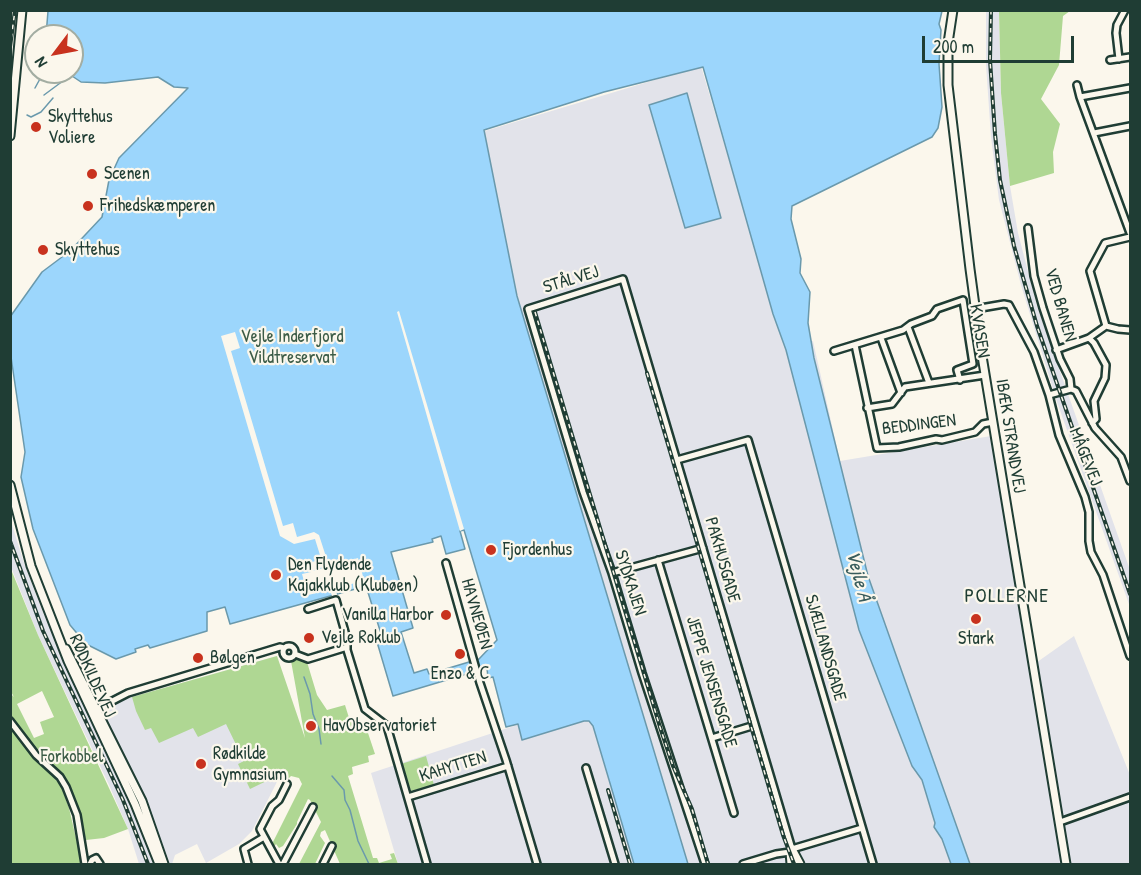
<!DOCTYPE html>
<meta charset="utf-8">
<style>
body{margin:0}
#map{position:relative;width:1141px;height:875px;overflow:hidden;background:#fbf7ec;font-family:"Patrick Hand",sans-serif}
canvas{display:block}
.frame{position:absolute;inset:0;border:12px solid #1f3d34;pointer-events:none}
.north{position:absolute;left:24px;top:24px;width:60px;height:60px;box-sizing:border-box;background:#fbf7ec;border:2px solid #a3ada2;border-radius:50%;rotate:238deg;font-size:16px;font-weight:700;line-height:24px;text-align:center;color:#1f3d34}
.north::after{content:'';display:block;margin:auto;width:21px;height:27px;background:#c8321e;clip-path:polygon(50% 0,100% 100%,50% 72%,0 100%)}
.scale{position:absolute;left:922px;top:36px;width:152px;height:27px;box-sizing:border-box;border:3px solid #1f3d34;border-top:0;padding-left:8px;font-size:18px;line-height:21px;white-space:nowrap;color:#1f3d34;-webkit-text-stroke:4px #fbf7ec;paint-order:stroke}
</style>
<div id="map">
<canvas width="1141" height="875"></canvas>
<div class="frame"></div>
<div class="north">N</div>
<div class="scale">200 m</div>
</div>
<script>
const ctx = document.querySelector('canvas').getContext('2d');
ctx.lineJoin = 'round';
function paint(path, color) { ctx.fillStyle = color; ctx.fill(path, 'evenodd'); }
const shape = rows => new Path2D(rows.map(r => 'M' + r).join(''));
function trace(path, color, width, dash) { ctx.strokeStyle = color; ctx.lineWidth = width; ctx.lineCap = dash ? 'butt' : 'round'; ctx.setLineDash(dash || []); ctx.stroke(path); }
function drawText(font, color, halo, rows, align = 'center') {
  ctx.font = font + ' "Patrick Hand",sans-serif'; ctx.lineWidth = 4.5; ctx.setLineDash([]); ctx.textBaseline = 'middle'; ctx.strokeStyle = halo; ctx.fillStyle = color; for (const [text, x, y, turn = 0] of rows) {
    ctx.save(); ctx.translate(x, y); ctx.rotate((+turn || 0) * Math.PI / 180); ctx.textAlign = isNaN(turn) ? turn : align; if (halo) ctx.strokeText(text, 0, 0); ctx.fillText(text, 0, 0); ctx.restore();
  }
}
const built = shape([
 [986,11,999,11,1001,93,1010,186,1018,233,1037,306,1130,570,1130,607,1057,402,1021,285,999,200,991,137,986,65],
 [701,66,784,345,813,341,840,461,997,435,1033,665,1074,636,1130,775,1130,864,398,864,371,773,517,725,504,679,438,149,485,131],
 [10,518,23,560,44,615,137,816,154,864,139,864,128,829,109,785,38,635,11,567],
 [277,656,281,774,252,831,239,844,206,863,197,844,175,855,172,864,166,864,101,709,132,697]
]);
const green = shape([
 [999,11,1070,11,1063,16,1059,65,1041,99,1060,124,1053,152,1054,173,1010,186,1001,93],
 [10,567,38,635,128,829,104,838,86,840,70,787,54,765,43,759,26,740,11,717,11,694,14,697,10,690],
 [42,691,54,717,40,722,44,734,34,738,17,704],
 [277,656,305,738,291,661,299,658,307,662,317,695,327,710,345,705,350,721,368,733,375,754,368,756,369,762,352,767,353,774,348,776,373,858,377,858,379,863,392,859,390,854,394,853,398,864,340,864,325,830,321,832,320,836,325,843,315,864,299,864,321,822,310,800,308,799,297,822,297,824,283,846,279,848,276,844,274,847,272,844,302,784,299,778,291,776,285,782,279,779,281,774,250,789,238,764,244,761,226,724,198,737,193,728,159,743,151,728,145,730,136,711,132,697],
 [10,725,33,757,53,776,61,786,69,808,82,864,11,864],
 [426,756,434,785,411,791,401,764]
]);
const water = shape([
 [48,11,942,11,939,24,941,30,939,64,942,107,938,128,932,137,792,206,791,219,801,259,800,273,810,292,808,323,814,358,868,576,970,864,951,864,942,839,934,827,935,823,922,780,912,766,859,630,786,350,773,314,703,67,604,92,484,130,517,296,688,864,634,864,593,726,589,721,584,721,522,740,518,724,506,727,493,677,488,678,487,668,393,696,377,642,383,640,366,586,230,624,225,607,207,612,207,631,150,648,148,645,135,649,136,652,116,659,86,644,70,625,33,529,21,477,25,452,11,357,10,317,42,272,70,251,102,217,109,180,119,158,188,88,174,87,158,77,105,83,81,82,66,72,72,72,72,36,46,36,48,11],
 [464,530,497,640,479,659,429,674,427,669,414,673,401,632,413,628,391,552,433,542,432,539,441,536,446,554,465,549,460,531,464,530],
 [687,93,721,218,685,228,649,105,687,93]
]);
const pier = shape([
 [399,311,464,529,460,531,397,312],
 [235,332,240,348,231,351,283,526,293,523,297,537,314,532,319,535,329,566,358,558,364,580,336,589,337,595,332,596,330,590,308,595,302,574,311,572,308,563,320,560,322,567,313,571,324,568,315,539,294,544,280,536,221,336]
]);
const stream = shape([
 [32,54,36,57],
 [35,88,41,77,54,77,57,72],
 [44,95,71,75],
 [27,115,31,117,41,112,53,98],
 [304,677,310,694,313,714,319,729,321,744],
 [332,776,344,790,345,800,350,810,358,841,369,864]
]);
const minor = shape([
 [1119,59,1116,33,1117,25,1125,10],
 [1110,60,1130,57],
 [1077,85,1080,97,1130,233],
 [1080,97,1130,88],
 [1094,133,1130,126],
 [1028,228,1034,276,1043,308,1060,359,1070,379,1071,389],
 [975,309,1004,304,1009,305,1034,352,1049,395,1059,435,1085,497,1089,512,1089,541,1091,552,1103,575,1130,656],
 [1106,326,1090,271,1105,243,1130,237],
 [1106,326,1118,329,1130,330],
 [908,327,929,383],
 [881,338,901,393],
 [1089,338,1094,343,1106,365,1105,378,1094,401,1096,419,1092,423],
 [855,345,877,448,899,447,936,439,942,440,975,432,983,424,993,422],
 [1056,350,1089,338,1106,326],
 [834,351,903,330,911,324,932,316,937,309,963,300,973,364,957,370,960,380],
 [1049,395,1071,389,1076,391,1095,428,1121,457,1130,481],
 [867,408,892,404,905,387,985,375],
 [677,460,748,440,873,864],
 [658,560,734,813],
 [446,563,480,683,506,760,537,864],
 [612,573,703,548],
 [308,609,336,600,347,639,347,650,365,709,387,726,427,864],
 '283 652a6 6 0 1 1 12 0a6 6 0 1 1-12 0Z',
 [295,654,308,659,347,647],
 [93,711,128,693,280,647,284,648],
 [10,721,36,755,60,777,66,787,77,815,85,864],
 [712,738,755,725],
 [586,768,615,864],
 [408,797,508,766],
 [1060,822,1130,797],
 [90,864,92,860,96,858,100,864],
 [248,864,244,849,264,837],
 [279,864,260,829,272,806,279,800,287,784],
 [283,864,313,807],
 [323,864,332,846],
 [705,864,642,673,612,573,583,492,528,309,623,279,792,849,862,828],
 [743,864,776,854,790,852]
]);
const tertiary = shape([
 [953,10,948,43,948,85,970,269,981,350,1066,864],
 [10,136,22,10],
 [10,485,31,566,68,661,135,804,159,864],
 [66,649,142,801,164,864],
 [792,849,800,864],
 [791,864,790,852,792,849]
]);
const rail = shape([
 [991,10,990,60,995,134,1000,180,1014,246,1037,326,1130,594],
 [10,47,15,10],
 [535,312,660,727,673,766,692,809,708,864],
 [647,373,783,835,794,864],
 [10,541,43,631,123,800,148,864],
 [608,790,630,864]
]);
const markers = [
 [36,127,6,"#c8321e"],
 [92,174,6,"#c8321e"],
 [88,206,6,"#c8321e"],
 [43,250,6,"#c8321e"],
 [491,550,6,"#c8321e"],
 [276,575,6,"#c8321e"],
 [446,615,6,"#c8321e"],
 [976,619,6,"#c8321e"],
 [309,638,6,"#c8321e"],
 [460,654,6,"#c8321e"],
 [198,658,6,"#c8321e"],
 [311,726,6,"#c8321e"],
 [201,764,6,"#c8321e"]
];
const poiNames = [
 ["Skyttehus",48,117],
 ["Voliere",48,138],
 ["Scenen",104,174],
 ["Frihedskæmperen",100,206],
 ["Skyttehus",55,250],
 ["Fjordenhus",503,550],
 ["Den Flydende",288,565],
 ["Kajakklub (Klubøen)",288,586],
 ["Vanilla Harbor",434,615,"right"],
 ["Vejle Roklub",321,638],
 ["Stark",976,639,"center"],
 ["Bølgen",210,658],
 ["Enzo & C",460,674,"center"],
 ["HavObservatoriet",323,726],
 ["Rødkilde",213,754],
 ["Gymnasium",213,775]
];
const streetNames = [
 ["STÅLVEJ",571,280,-17],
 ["VED BANEN",1060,305,74],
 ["KVASEN",979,331,81],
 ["BEDDINGEN",919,425,-7],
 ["IBÆK STRANDVEJ",1010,436,81],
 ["MÅGEVEJ",1085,457,68],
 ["PAKHUSGADE",722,560,74],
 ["SYDKAJEN",630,583,72],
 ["HAVNEØEN",476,614,74],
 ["SJÆLLANDSGADE",825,648,74],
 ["RØDKILDEVEJ",92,676,66],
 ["JEPPE JENSENSGADE",711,682,73],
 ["KAHYTTEN",453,767,-17]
];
const parkNames = [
 ["Vejle Inderfjord",292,337],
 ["Vildtreservat",292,358],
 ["Forkobbel",72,757]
];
const waterNames = [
 ["Vejle Å",858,576,76]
];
const neighbourhoodNames = [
 ["POLLERNE",1007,597]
];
paint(built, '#e2e3ea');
paint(green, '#afd793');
paint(water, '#9cd6fc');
trace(water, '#6a99ac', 1.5);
paint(pier, '#fbf7ec');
trace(stream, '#6a99ac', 1.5);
trace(minor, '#1f3d34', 10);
trace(tertiary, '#1f3d34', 11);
trace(minor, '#fbf7ec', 5);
trace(tertiary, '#fbf7ec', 7);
trace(rail, '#1f3d34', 4);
trace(rail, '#fbf7ec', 1.5, [4.5]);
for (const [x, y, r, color] of markers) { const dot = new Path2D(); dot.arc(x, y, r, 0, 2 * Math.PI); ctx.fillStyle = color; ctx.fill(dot); trace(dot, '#fbf7ec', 2); }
drawText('18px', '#1f3d34', '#fbf7ec', poiNames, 'left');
drawText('18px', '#1f3d34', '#fbf7ec', streetNames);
drawText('18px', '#3c5c47', '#fbf7ec', parkNames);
drawText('italic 20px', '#385c5c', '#fbf7ec', waterNames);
ctx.letterSpacing = '1.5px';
drawText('20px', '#1f3d34', '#fbf7ec', neighbourhoodNames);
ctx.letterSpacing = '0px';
</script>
